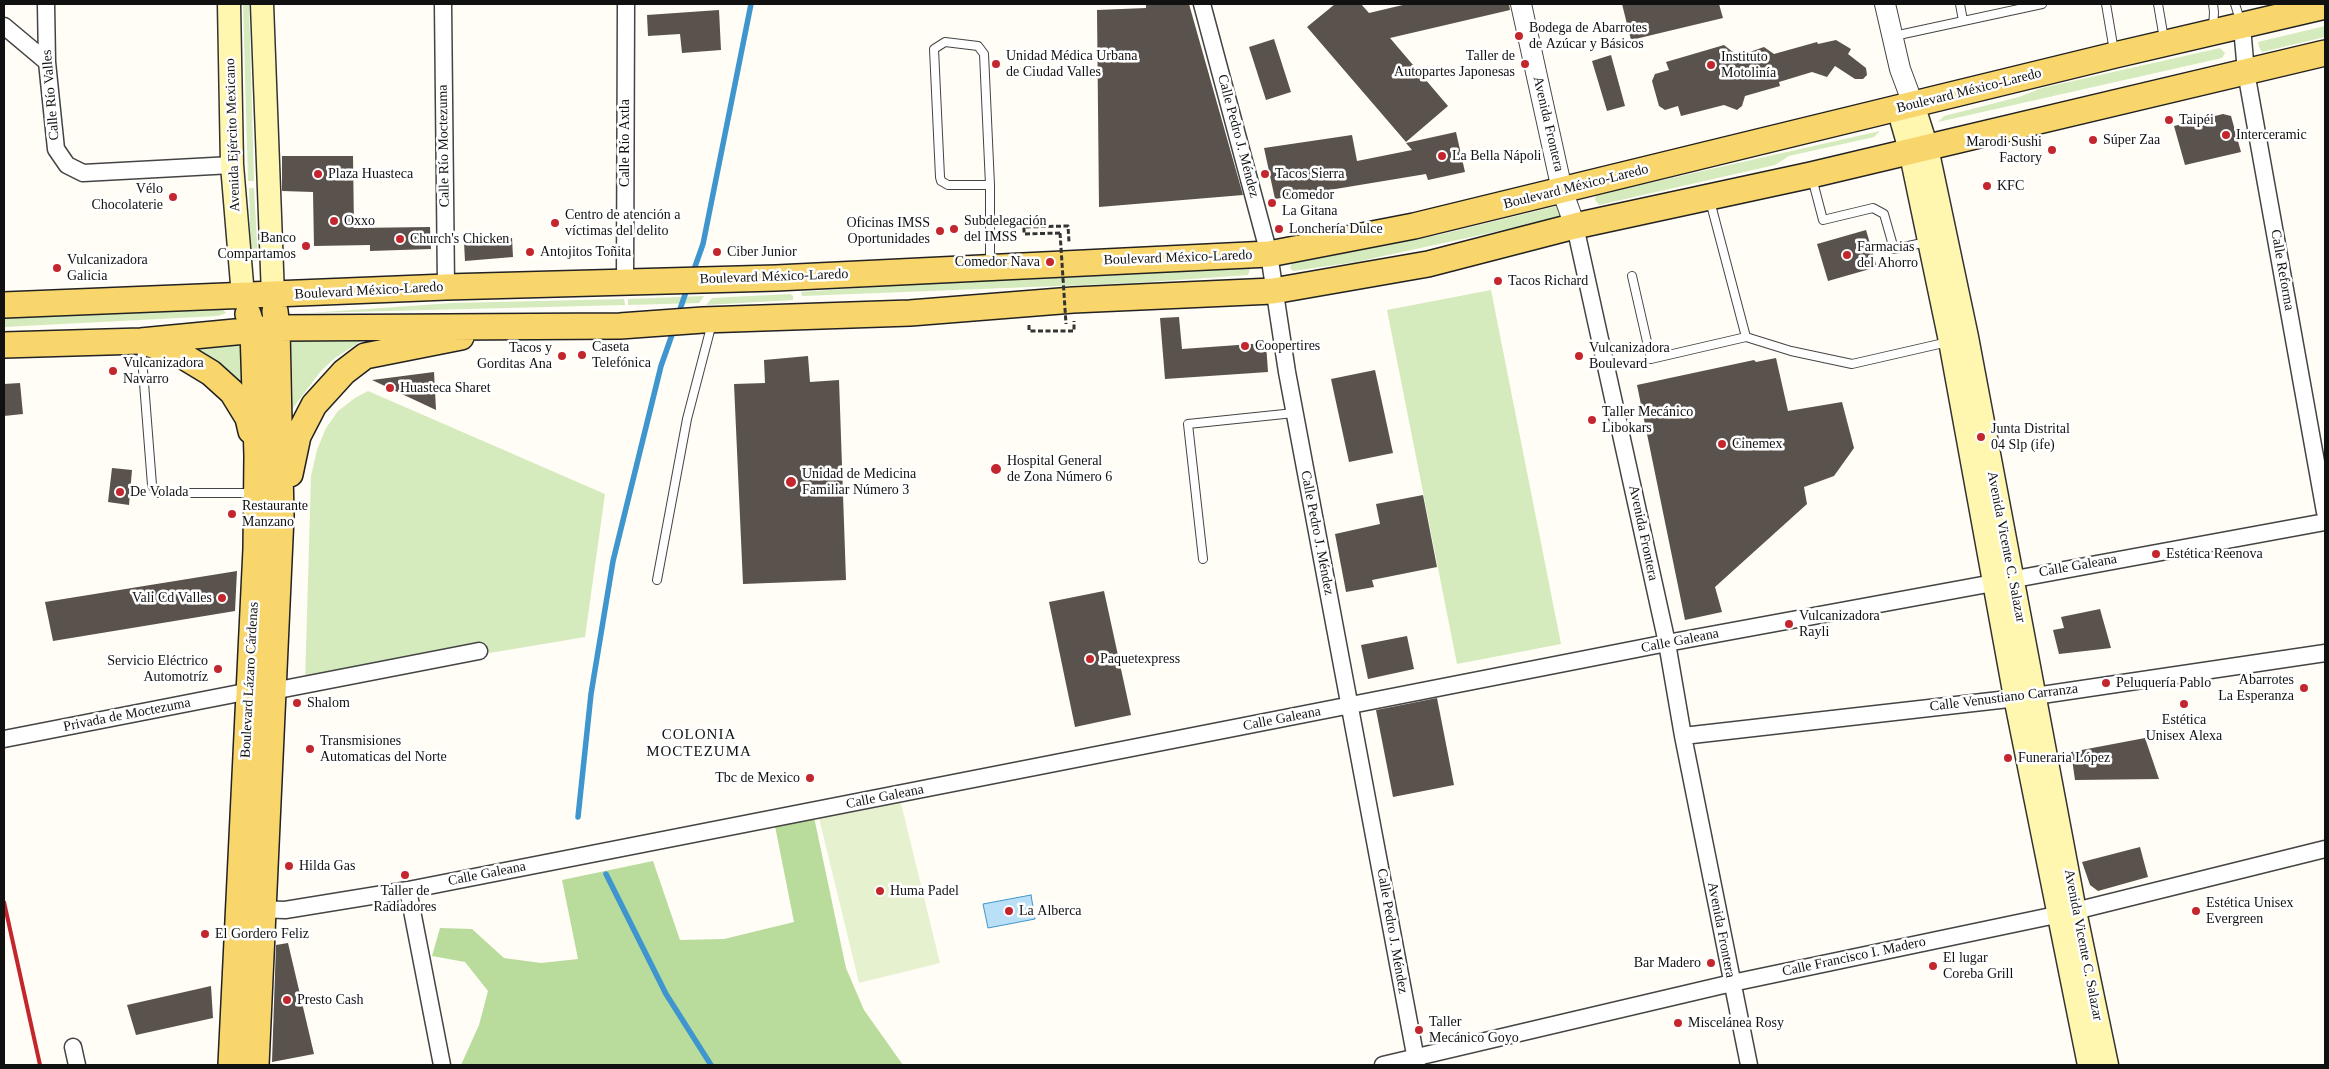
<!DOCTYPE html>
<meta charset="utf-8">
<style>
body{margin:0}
#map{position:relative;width:2329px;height:1069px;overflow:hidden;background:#fffdf5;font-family:Georgia,serif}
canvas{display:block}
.frame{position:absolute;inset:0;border:5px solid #111;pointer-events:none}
</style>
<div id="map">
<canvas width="2329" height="1069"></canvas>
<div class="frame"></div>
</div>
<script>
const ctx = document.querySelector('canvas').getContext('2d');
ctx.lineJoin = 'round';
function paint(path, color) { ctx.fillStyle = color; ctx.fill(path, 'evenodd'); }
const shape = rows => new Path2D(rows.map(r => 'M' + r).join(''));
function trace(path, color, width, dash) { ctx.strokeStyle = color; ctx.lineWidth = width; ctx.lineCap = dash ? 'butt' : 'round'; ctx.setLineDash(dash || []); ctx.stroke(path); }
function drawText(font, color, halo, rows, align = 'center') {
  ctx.font = font + ' Georgia,serif'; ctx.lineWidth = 5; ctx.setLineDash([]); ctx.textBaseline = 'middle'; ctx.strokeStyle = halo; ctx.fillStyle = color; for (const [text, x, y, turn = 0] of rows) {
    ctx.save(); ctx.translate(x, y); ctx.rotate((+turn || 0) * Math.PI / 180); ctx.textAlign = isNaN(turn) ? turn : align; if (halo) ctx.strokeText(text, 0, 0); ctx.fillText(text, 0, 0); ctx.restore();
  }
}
const green = shape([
 [243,4,249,4,254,181,248,181],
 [2325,26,2325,37,2262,52,2259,47,2258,42],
 [2220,48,2225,53,2222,58,1938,122,1944,116,2019,97,2042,88],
 [1880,131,1874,137,1789,156,1775,165,1599,205,1595,200,1596,195],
 [249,188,254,188,258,261,251,261],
 [1557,206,1560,208,1561,215,1559,218,1356,262,1293,271,1290,268,1292,260,1438,235],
 [1247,265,1250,269,1248,275,1134,283,802,296,801,292,943,282],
 [1491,290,1561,644,1457,664,1387,310],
 [790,294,793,296,793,300,706,305,712,298],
 [704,296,699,303,628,305,628,299],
 [624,299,625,305,309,313,453,303],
 [222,309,226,313,218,316,4,327,4,314],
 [291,338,366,338,335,358,321,371,293,408],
 [242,344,246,397,223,365,189,346],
 [368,391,605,494,585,637,305,684,311,476,317,450,326,428,338,411,355,398]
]);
const forest = shape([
 [814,817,846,968,864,1010,903,1065,461,1065,479,1025,488,991,465,962,432,956,440,928,472,929,504,958,541,963,578,959,562,880,653,861,680,940,724,939,794,922,775,826]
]);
const pitch = shape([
 [900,799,940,963,859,983,819,818]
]);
const water = shape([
 [1031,895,1035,919,988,928,983,904,1031,895]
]);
const stream = shape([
 [692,275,703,244,751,4],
 [678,315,688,286],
 [578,817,591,694,613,561,661,366,674,329],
 [606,874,666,994,711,1065]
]);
const building = shape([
 [1146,4,1189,4,1243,195,1099,207,1097,10,1146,8],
 [1335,4,1361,4,1369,13,1407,4,1509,4,1510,10,1390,38,1448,106,1406,142,1307,27],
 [1622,4,1719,4,1723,18,1631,40],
 [719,10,721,50,682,53,680,34,648,36,647,15],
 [1274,39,1291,92,1266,100,1249,47],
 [1836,40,1851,49,1848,54,1866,68,1867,75,1863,79,1855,79,1835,66,1827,77,1812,72,1779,82,1780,86,1745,96,1742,106,1737,110,1724,105,1681,116,1678,106,1665,110,1659,106,1652,81,1655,74,1669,70,1666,62,1724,45,1738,56,1764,47,1774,54,1817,42,1818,44],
 [1611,55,1625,106,1607,111,1592,61],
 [2223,114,2231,116,2241,152,2185,165,2174,126],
 [1456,132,1465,172,1428,180,1426,174,1275,199,1264,148,1352,135,1357,161,1412,150,1406,143],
 [282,156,353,156,354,228,430,227,431,249,370,251,370,245,314,246,313,192,282,191],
 [1866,230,1877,267,1828,281,1817,244],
 [512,238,513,257,465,261,464,242],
 [1179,317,1182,349,1266,343,1268,372,1165,379,1160,318],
 [808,356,810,382,839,380,846,580,743,584,734,384,765,383,764,360],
 [1776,358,1788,411,1842,402,1854,448,1834,476,1804,487,1807,504,1715,587,1722,612,1685,620,1637,385,1754,360,1756,362],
 [1375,370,1393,453,1349,462,1331,379],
 [434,372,436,410,372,380],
 [20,383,23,414,4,416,4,384],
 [112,468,132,470,129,505,108,502],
 [1423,495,1437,567,1372,580,1374,587,1346,592,1335,534,1380,524,1376,504],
 [237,571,235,611,53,641,45,602],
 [1104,591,1131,715,1075,727,1049,602],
 [2100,609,2111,648,2059,654,2053,630,2064,628,2061,617],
 [1407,636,1414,669,1368,679,1361,645],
 [1437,698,1454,785,1393,797,1376,710],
 [2145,738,2159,779,2075,780,2071,752],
 [2140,847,2148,877,2098,891,2090,885,2082,862],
 [288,943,314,1054,272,1062,276,945],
 [211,986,213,1018,136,1035,127,1005]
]);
const path = shape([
 [1060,233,1024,234,1024,227,1068,226,1069,242],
 [1029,325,1029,331,1074,331,1074,321]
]);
const service = shape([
 [1960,4,1963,21],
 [2106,4,2114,51],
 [2158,4,2164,39],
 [2235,4,2241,23],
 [2213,29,2214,12,2213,4],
 [1894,36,2042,4],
 [1812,178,1823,220,1873,208,1884,214,1894,249,1927,242],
 [1710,201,1746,337,1791,351,1852,364,1948,342],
 [990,264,990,185,984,54,978,46,945,42,934,49,940,177,941,181,948,185,990,185],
 [1632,276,1651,359,1746,337],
 [141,345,152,485,157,493,253,493],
 [1203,559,1188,424,1294,413],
 [657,580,687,419,712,323]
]);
const minor = shape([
 [46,4,47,62,56,149,67,165,83,173,232,165],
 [443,4,446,287],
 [1202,4,1269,254,1287,372,1417,1065],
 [4,26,47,62],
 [2242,27,2246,72,2325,512],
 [1575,226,1667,643,1683,736,1749,1065],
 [625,283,626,4],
 [273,691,479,651],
 [1683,736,2035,696,2325,653],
 [4,739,250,691],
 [408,890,442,1065],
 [254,909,285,910,408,890,1667,643,2325,522],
 [73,1047,77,1065],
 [1383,1065,1732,983,2075,911,2325,849]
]);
const tertiary = shape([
 [1521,4,1562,190,1575,226],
 [1885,4,1900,69,1913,104]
]);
const secondary = shape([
 [229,4,232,165,243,296],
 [262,4,273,296],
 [1913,104,1927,148,1967,337,2075,911,2107,1065],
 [1898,108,1910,150,1950,341,2015,697,2089,1065]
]);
const primary = shape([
 [4,305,446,287,776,278,1269,254,1414,226,2115,55,2325,6],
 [150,344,178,353,211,373,232,392,248,418,251,431],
 [4,345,141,341,277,328,620,326,703,320,910,313,1073,300,1273,291,1428,264,1575,226,1811,175,2325,53],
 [290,474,298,436,314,405,344,372,365,356,461,337],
 [231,1065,256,549,257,456,253,330,248,314],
 [256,1065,281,516,277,328,275,311]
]);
const rail = shape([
 [4,902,40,1065]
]);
const pathBridge = shape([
 [1060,233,1066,324]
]);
const markers = [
 [1519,36,5,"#c4262e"],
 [996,64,5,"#c4262e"],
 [1525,64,5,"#c4262e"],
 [1711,65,5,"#c4262e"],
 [2169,120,5,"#c4262e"],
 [2226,135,5,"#c4262e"],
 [2093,140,5,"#c4262e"],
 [2052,150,5,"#c4262e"],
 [1442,156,5,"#c4262e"],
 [318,174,5,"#c4262e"],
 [1265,174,5,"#c4262e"],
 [1987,186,5,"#c4262e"],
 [173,197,5,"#c4262e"],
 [1272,203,5,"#c4262e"],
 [334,221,5,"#c4262e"],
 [555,223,5,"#c4262e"],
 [954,229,5,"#c4262e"],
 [1279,229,5,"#c4262e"],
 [940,231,5,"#c4262e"],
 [400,239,5,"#c4262e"],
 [306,246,5,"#c4262e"],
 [530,252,5,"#c4262e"],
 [717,252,5,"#c4262e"],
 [1847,255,5,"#c4262e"],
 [1050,262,5,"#c4262e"],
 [57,268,5,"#c4262e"],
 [1498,281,5,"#c4262e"],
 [1245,346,5,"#c4262e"],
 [582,355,5,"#c4262e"],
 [562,356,5,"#c4262e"],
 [1579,356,5,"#c4262e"],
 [113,371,5,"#c4262e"],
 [390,388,5,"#c4262e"],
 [1592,420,5,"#c4262e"],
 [1981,437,5,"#c4262e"],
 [1722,444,5,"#c4262e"],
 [996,469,6,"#c4262e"],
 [791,482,6,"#c4262e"],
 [120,492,5,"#c4262e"],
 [232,514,5,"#c4262e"],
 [2156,554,5,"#c4262e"],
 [222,598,5,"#c4262e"],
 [1789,624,5,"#c4262e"],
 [1090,659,5,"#c4262e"],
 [218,669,5,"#c4262e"],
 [2106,683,5,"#c4262e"],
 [2304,688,5,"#c4262e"],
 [297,703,5,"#c4262e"],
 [2184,704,5,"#c4262e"],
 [310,749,5,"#c4262e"],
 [2008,758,5,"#c4262e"],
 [810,778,5,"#c4262e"],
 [289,866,5,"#c4262e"],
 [405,875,5,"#c4262e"],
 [880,891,5,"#c4262e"],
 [1009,911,5,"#c4262e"],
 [2196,911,5,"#c4262e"],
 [205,934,5,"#c4262e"],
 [1711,963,5,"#c4262e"],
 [1933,966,5,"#c4262e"],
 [287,1000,5,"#c4262e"],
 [1678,1023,5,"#c4262e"],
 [1419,1030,5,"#c4262e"]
];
const poiNames = [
 ["Bodega de Abarrotes",1529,28],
 ["de Azúcar y Básicos",1529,44],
 ["Unidad Médica Urbana",1006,56],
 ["de Ciudad Valles",1006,72],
 ["Taller de",1515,56,"right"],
 ["Autopartes Japonesas",1515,72,"right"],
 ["Instituto",1721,57],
 ["Motolinía",1721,73],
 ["Taipéi",2179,120],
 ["Interceramic",2236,135],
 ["Súper Zaa",2103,140],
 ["Marodi Sushi",2042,142,"right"],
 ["Factory",2042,158,"right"],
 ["La Bella Nápoli",1452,156],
 ["Plaza Huasteca",328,174],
 ["Tacos Sierra",1275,174],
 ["KFC",1997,186],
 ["Vélo",163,189,"right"],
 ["Chocolaterie",163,205,"right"],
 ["Comedor",1282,195],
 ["La Gitana",1282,211],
 ["Centro de atención a",565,215],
 ["víctimas del delito",565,231],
 ["Oxxo",344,221],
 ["Subdelegación",964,221],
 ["del IMSS",964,237],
 ["Oficinas IMSS",930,223,"right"],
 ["Oportunidades",930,239,"right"],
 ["Lonchería Dulce",1289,229],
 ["Banco",296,238,"right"],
 ["Compartamos",296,254,"right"],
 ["Church's Chicken",410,239],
 ["Farmacias",1857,247],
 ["del Ahorro",1857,263],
 ["Antojitos Toñita",540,252],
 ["Ciber Junior",727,252],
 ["Vulcanizadora",67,260],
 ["Galicia",67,276],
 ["Comedor Nava",1040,262,"right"],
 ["Tacos Richard",1508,281],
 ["Coopertires",1255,346],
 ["Caseta",592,347],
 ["Telefónica",592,363],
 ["Tacos y",552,348,"right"],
 ["Gorditas Ana",552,364,"right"],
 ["Vulcanizadora",1589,348],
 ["Boulevard",1589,364],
 ["Vulcanizadora",123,363],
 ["Navarro",123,379],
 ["Huasteca Sharet",400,388],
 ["Taller Mecánico",1602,412],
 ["Libokars",1602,428],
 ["Junta Distrital",1991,429],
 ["04 Slp (ife)",1991,445],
 ["Cinemex",1732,444],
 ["Hospital General",1007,461],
 ["de Zona Número 6",1007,477],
 ["Unidad de Medicina",802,474],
 ["Familiar Número 3",802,490],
 ["De Volada",130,492],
 ["Restaurante",242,506],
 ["Manzano",242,522],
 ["Estética Reenova",2166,554],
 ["Vali Cd Valles",212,598,"right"],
 ["Vulcanizadora",1799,616],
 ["Rayli",1799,632],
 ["Paquetexpress",1100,659],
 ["Servicio Eléctrico",208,661,"right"],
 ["Automotríz",208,677,"right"],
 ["Abarrotes",2294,680,"right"],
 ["La Esperanza",2294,696,"right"],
 ["Peluquería Pablo",2116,683],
 ["Shalom",307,703],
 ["Estética",2184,720,"center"],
 ["Unisex Alexa",2184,736,"center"],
 ["Transmisiones",320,741],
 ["Automaticas del Norte",320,757],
 ["Funeraria López",2018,758],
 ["Tbc de Mexico",800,778,"right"],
 ["Hilda Gas",299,866],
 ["Taller de",405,891,"center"],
 ["Radiadores",405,907,"center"],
 ["Huma Padel",890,891],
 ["Estética Unisex",2206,903],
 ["Evergreen",2206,919],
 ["La Alberca",1019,911],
 ["El Gordero Feliz",215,934],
 ["El lugar",1943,958],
 ["Coreba Grill",1943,974],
 ["Bar Madero",1701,963,"right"],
 ["Presto Cash",297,1000],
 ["Taller",1429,1022],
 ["Mecánico Goyo",1429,1038],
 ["Miscelánea Rosy",1688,1023]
];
const streetNames = [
 ["Boulevard México-Laredo",1969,91,-14],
 ["Calle Río Valles",51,95,-95],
 ["Avenida Frontera",1548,124,77],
 ["Avenida Ejército Mexicano",233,135,-92],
 ["Calle Pedro J. Méndez",1238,136,75],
 ["Calle Río Axtla",625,143,-90],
 ["Calle Río Moctezuma",444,146,-91],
 ["Boulevard México-Laredo",1576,187,-14],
 ["Boulevard México-Laredo",1178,258,-2],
 ["Calle Reforma",2282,270,80],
 ["Boulevard México-Laredo",774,277,-2],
 ["Boulevard México-Laredo",369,291,-3],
 ["Calle Pedro J. Méndez",1317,533,79],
 ["Avenida Frontera",1643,533,78],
 ["Avenida Vicente C. Salazar",2006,547,79],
 ["Calle Galeana",2078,566,-10],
 ["Calle Galeana",1680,641,-11],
 ["Boulevard Lázaro Cárdenas",250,680,-87],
 ["Calle Venustiano Carranza",2004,698,-7],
 ["Privada de Moctezuma",127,715,-11],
 ["Calle Galeana",1282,719,-11],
 ["Calle Galeana",885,797,-11],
 ["Calle Galeana",487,874,-11],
 ["Avenida Frontera",1721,930,79],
 ["Calle Pedro J. Méndez",1392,931,80],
 ["Avenida Vicente C. Salazar",2083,945,79],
 ["Calle Francisco I. Madero",1854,957,-12]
];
const neighbourhoodNames = [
 ["COLONIA",699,735],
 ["MOCTEZUMA",699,752]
];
paint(green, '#d5ebbd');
paint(forest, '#b9dc9c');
paint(pitch, '#e6f2cf');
paint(water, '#b9e0f7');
trace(water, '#3f96cf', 1);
trace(stream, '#3f96cf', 5.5);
paint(building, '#5a524d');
trace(service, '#444', 10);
trace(minor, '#444', 19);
trace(tertiary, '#444', 22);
trace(secondary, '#333', 25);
trace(primary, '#222', 28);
trace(path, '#333', 3, [5, 2.5]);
trace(service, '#fff', 8);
trace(minor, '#fff', 16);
trace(tertiary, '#fff', 20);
trace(secondary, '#fff6b0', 22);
trace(primary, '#f9d66b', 25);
trace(rail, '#c4262e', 4);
trace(pathBridge, '#333', 3, [5, 2.5]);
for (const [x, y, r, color] of markers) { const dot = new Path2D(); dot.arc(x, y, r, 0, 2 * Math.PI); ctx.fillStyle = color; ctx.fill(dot); trace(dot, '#fff', 2); }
drawText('14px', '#111', '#fff', poiNames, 'left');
drawText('14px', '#111', '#fff', streetNames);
ctx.letterSpacing = '1px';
drawText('15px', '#111', '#fff', neighbourhoodNames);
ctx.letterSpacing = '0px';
</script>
